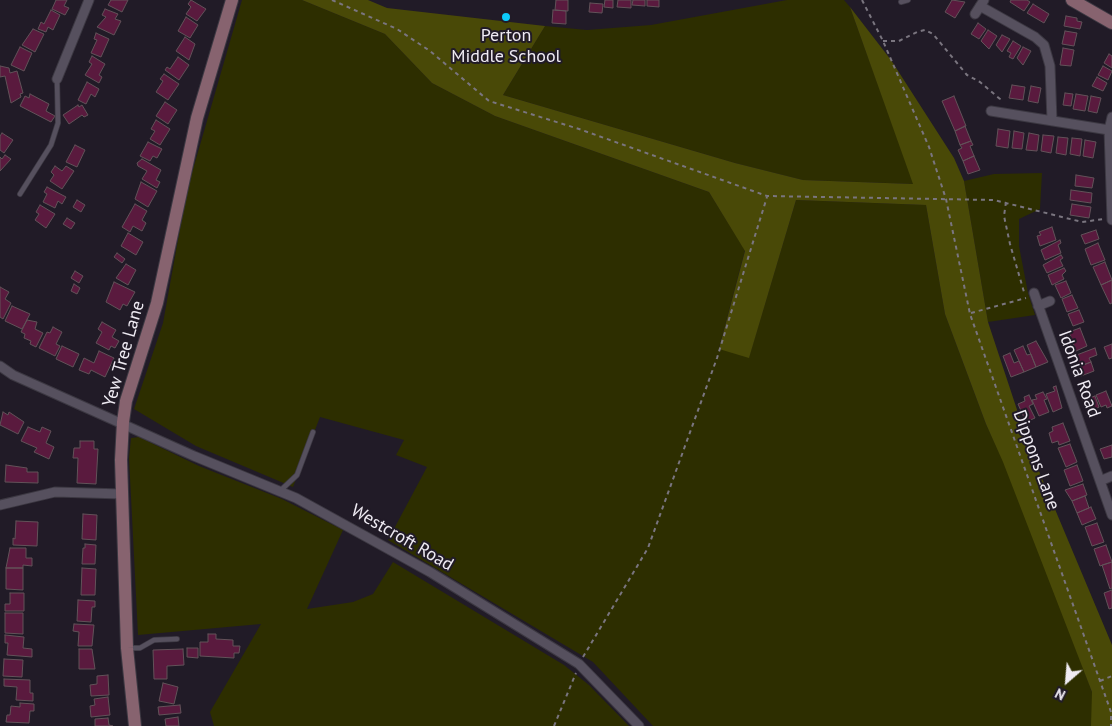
<!DOCTYPE html>
<style>
body{margin:0}
#map{position:relative;width:1112px;height:726px;overflow:hidden;background:#211b27;font-family:"PT Sans",sans-serif}
canvas{display:block}
.north{position:absolute;left:1042px;top:656px;width:50px;height:50px;-webkit-text-stroke:4px #211b27;paint-order:stroke;rotate:207deg;font-size:14px;font-weight:700;line-height:20px;text-align:center;color:#efebf3}
.north::after{content:'';display:block;margin:auto;width:18px;height:22px;background:#efebf3;clip-path:polygon(50% 0,100% 100%,50% 72%,0 100%)}
</style>
<div id="map">
<canvas width="1112" height="726"></canvas>
<div class="north">N</div>
</div>
<script>
const ctx = document.querySelector('canvas').getContext('2d');
ctx.lineJoin = 'round';
function paint(path, color) { ctx.fillStyle = color; ctx.fill(path, 'evenodd'); }
const shape = rows => new Path2D(rows.map(r => 'M' + r).join(''));
function trace(path, color, width, dash) { ctx.strokeStyle = color; ctx.lineWidth = width; ctx.lineCap = dash ? 'butt' : 'round'; ctx.setLineDash(dash || []); ctx.stroke(path); }
function drawText(font, color, halo, rows, align = 'center') {
  ctx.font = font + ' "PT Sans",sans-serif'; ctx.lineWidth = 4; ctx.setLineDash([]); ctx.textBaseline = 'middle'; ctx.strokeStyle = halo; ctx.fillStyle = color; for (const [text, x, y, turn = 0] of rows) {
    ctx.save(); ctx.translate(x, y); ctx.rotate((+turn || 0) * Math.PI / 180); ctx.textAlign = isNaN(turn) ? turn : align; if (halo) ctx.strokeText(text, 0, 0); ctx.fillText(text, 0, 0); ctx.restore();
  }
}
const green = shape([
 [242,0,302,0,385,34,432,83,495,116,709,192,745,250,719,348,749,357,796,200,926,205,945,314,986,424,1022,501,1092,692,1093,726,653,726,593,662,388,540,427,467,396,455,404,440,320,417,293,487,196,446,134,409,163,323,187,190],
 [787,0,844,0,850,7,914,184,803,180,735,163,503,95,545,26,587,30,651,25],
 [1042,173,1040,209,1019,219,1019,246,1028,293,1035,315,988,322,964,181,994,174],
 [139,437,199,466,282,499,343,530,307,609,353,602,373,594,393,562,564,665,589,685,629,726,214,726,210,712,261,624,138,635,129,458,131,438]
]);
const forest = shape([
 [302,0,368,0,387,8,545,26,503,95,735,163,803,180,913,184,850,7,891,60,954,158,964,181,988,322,1031,452,1112,645,1112,726,1091,726,1092,692,1003,462,986,424,945,314,926,205,796,200,749,358,719,349,745,251,709,192,495,116,432,83,385,34]
]);
const building = shape([
 [56,0,67,0,64,6,69,8,65,15,52,9,56,0],
 [111,0,128,0,122,12,108,5,111,0],
 [191,0,206,9,197,21,186,14,191,7,188,4,191,0],
 [556,0,568,0,568,11,555,10,556,0],
 [605,0,613,0,613,8,604,7,605,0],
 [618,0,631,0,631,8,617,7,618,0],
 [633,0,645,0,645,6,632,5,633,0],
 [647,0,659,0,659,7,647,6,647,0],
 [952,0,965,2,955,18,945,12,952,0],
 [1011,0,1027,0,1030,2,1024,11,1010,2,1011,0],
 [590,3,603,4,602,13,589,12,590,3],
 [1033,4,1049,14,1044,23,1027,13,1033,4],
 [105,9,118,14,115,19,121,21,114,35,97,27,106,17,102,15,105,9],
 [51,10,60,15,53,30,48,27,46,32,38,29,41,22,44,24,51,10],
 [553,10,566,11,566,24,552,23,553,10],
 [1066,16,1077,18,1077,21,1082,22,1080,29,1064,26,1066,16],
 [186,17,198,25,190,38,178,31,186,17],
 [978,23,986,29,979,39,971,34,978,23],
 [33,29,44,34,35,52,22,45,33,29],
 [988,30,997,36,989,49,981,41,988,30],
 [1065,31,1077,33,1074,46,1062,44,1065,31],
 [96,33,109,39,101,57,91,53,97,40,94,39,96,33],
 [1002,35,1010,39,1002,52,996,45,1002,35],
 [185,37,195,44,189,60,176,51,185,37],
 [1013,41,1021,46,1013,59,1009,57,1011,53,1007,51,1013,41],
 [20,47,32,53,24,71,11,65,20,47],
 [1023,47,1031,51,1023,65,1017,58,1023,47],
 [1063,48,1074,50,1071,66,1060,65,1063,48],
 [1109,54,1112,56,1112,68,1104,63,1109,54],
 [92,56,105,64,99,75,102,77,99,83,85,75,92,64,89,62,92,56],
 [178,57,189,65,179,80,165,70,167,67,170,69,178,57],
 [0,66,9,68,10,73,17,71,23,93,20,94,21,97,11,103,5,76,0,77,0,66],
 [1103,66,1112,71,1108,80,1098,75,1103,66],
 [164,74,179,84,168,100,156,92,163,81,160,79,164,74],
 [1097,77,1107,83,1103,91,1092,86,1097,77],
 [87,82,99,89,95,97,91,94,86,104,78,100,87,82],
 [1012,85,1025,87,1023,100,1009,98,1012,85],
 [1031,86,1041,88,1038,103,1028,101,1031,86],
 [1065,93,1073,94,1071,106,1063,105,1065,93],
 [30,94,49,104,46,111,55,116,51,122,20,106,25,96,29,98,30,94],
 [1076,94,1088,96,1085,111,1073,109,1076,94],
 [954,96,966,126,955,131,942,101,954,96],
 [1091,96,1101,98,1097,113,1088,111,1091,96],
 [165,102,177,110,168,124,156,116,165,102],
 [78,105,79,107,82,105,88,115,84,117,82,115,69,124,63,115,78,105],
 [156,120,170,129,160,145,150,139,155,131,151,129,156,120],
 [965,126,971,141,960,145,955,131,965,126],
 [998,129,1010,131,1008,148,996,146,998,129],
 [1014,131,1024,133,1022,149,1012,148,1014,131],
 [2,133,13,140,4,153,0,150,0,136,2,133],
 [1029,133,1039,135,1037,151,1026,150,1029,133],
 [1043,135,1054,136,1051,153,1041,151,1043,135],
 [1058,137,1068,138,1066,155,1056,153,1058,137],
 [1072,138,1082,139,1080,156,1070,154,1072,138],
 [1085,140,1096,142,1093,158,1083,156,1085,140],
 [971,141,973,145,970,146,974,156,963,161,958,150,962,148,960,145,971,141],
 [148,142,162,149,157,158,153,156,150,161,140,156,148,142],
 [75,145,85,150,77,167,66,162,75,145],
 [5,155,11,159,0,171,0,157,2,159,5,155],
 [974,156,980,170,968,174,963,161,974,156],
 [142,159,161,170,156,180,160,182,157,188,142,179,147,171,138,166,137,163,142,159],
 [55,166,62,171,66,166,74,171,62,189,50,181,54,175,51,172,55,166],
 [1076,175,1094,178,1092,188,1075,186,1076,175],
 [141,182,157,191,148,207,135,199,141,182],
 [47,187,66,197,62,204,58,201,55,208,43,202,47,194,44,192,47,187],
 [1071,190,1092,193,1091,203,1070,200,1071,190],
 [77,200,85,205,81,212,73,207,77,200],
 [135,204,147,211,142,220,146,223,142,231,133,226,130,232,122,227,135,204],
 [1072,204,1091,207,1089,218,1070,215,1072,204],
 [40,205,55,214,46,228,35,220,39,214,36,212,40,205],
 [67,218,75,223,71,229,63,224,67,218],
 [1052,227,1056,240,1040,246,1037,236,1041,235,1039,232,1052,227],
 [1096,230,1099,239,1085,244,1081,235,1096,230],
 [128,233,143,242,136,255,121,246,128,233],
 [1060,240,1061,243,1058,245,1061,253,1045,260,1041,250,1060,240],
 [1098,243,1105,260,1091,265,1085,249,1098,243],
 [117,253,125,259,122,263,114,257,117,253],
 [1061,255,1063,258,1060,260,1063,266,1047,273,1043,265,1061,255],
 [1105,262,1112,280,1101,285,1093,267,1105,262],
 [126,264,136,270,128,285,116,278,126,264],
 [1064,268,1066,271,1062,275,1064,279,1052,285,1048,275,1064,268],
 [75,271,83,276,79,283,71,278,75,271],
 [1112,280,1112,303,1110,304,1101,285,1112,280],
 [1066,281,1071,293,1061,298,1055,285,1066,281],
 [114,282,135,292,127,306,123,304,120,310,106,302,114,282],
 [74,284,80,288,77,294,71,291,74,284],
 [0,287,9,292,5,299,11,303,3,319,0,317,0,287],
 [1072,295,1078,308,1067,312,1062,299,1072,295],
 [12,306,30,314,22,329,5,321,12,306],
 [1079,310,1084,322,1073,326,1068,314,1079,310],
 [27,320,37,322,35,329,43,333,36,347,30,344,31,341,24,338,25,334,21,332,27,320],
 [102,322,116,330,112,337,119,341,115,348,111,346,109,350,96,343,102,332,98,329,102,322],
 [53,327,62,332,56,344,60,346,55,356,39,348,47,332,50,333,53,327],
 [1080,328,1087,346,1076,351,1069,332,1080,328],
 [1036,341,1048,362,1036,367,1027,345,1036,341],
 [1112,344,1112,358,1109,359,1104,347,1112,344],
 [62,346,79,354,73,367,56,359,62,346],
 [1023,346,1027,355,1031,354,1036,367,1024,372,1014,350,1023,346],
 [1095,348,1097,355,1089,358,1091,362,1078,367,1074,356,1095,348],
 [99,351,114,358,105,377,91,370,89,374,79,370,84,358,94,363,99,351],
 [1010,353,1014,363,1019,361,1024,372,1011,377,1003,356,1010,353],
 [1091,362,1094,371,1081,376,1078,367,1091,362],
 [1056,386,1062,408,1053,412,1046,394,1055,391,1053,387,1056,386],
 [1106,391,1112,406,1107,408,1106,405,1101,407,1096,395,1106,391],
 [1043,392,1047,399,1044,400,1049,412,1039,416,1032,400,1037,399,1035,395,1043,392],
 [1029,395,1033,404,1029,406,1035,418,1026,422,1018,404,1025,401,1024,397,1029,395],
 [1095,396,1099,407,1088,414,1083,400,1095,396],
 [3,412,8,415,9,412,24,422,18,434,0,425,3,412],
 [1063,423,1070,441,1059,445,1058,441,1052,443,1049,433,1053,431,1052,427,1063,423],
 [28,427,40,432,42,427,51,431,46,443,54,447,49,459,34,452,37,448,21,441,28,427],
 [80,441,94,441,94,449,98,449,96,484,77,483,78,458,73,458,74,448,80,448,80,441],
 [1070,444,1077,462,1066,467,1058,448,1070,444],
 [1112,445,1112,457,1104,459,1100,449,1112,445],
 [6,465,27,468,27,472,38,472,38,483,5,482,6,465],
 [1077,465,1083,481,1070,486,1064,470,1077,465],
 [1083,484,1087,495,1072,501,1065,490,1083,484],
 [1085,496,1089,508,1077,513,1072,501,1085,496],
 [1091,507,1096,519,1082,525,1077,513,1091,507],
 [83,514,97,515,96,540,82,539,83,514],
 [16,521,38,522,37,546,13,545,13,538,15,539,16,521],
 [1097,523,1104,542,1092,546,1085,527,1097,523],
 [85,544,96,545,95,564,82,564,83,548,85,548,85,544],
 [1106,545,1112,562,1100,566,1094,549,1106,545],
 [10,548,26,548,26,558,32,558,32,566,23,565,23,568,6,568,10,548],
 [1112,562,1112,588,1110,589,1102,565,1112,562],
 [6,568,23,568,23,590,6,589,6,568],
 [82,568,96,569,95,595,81,595,82,568],
 [1112,590,1112,608,1109,609,1104,593,1112,590],
 [10,593,24,593,24,611,5,611,5,604,10,604,10,593],
 [78,600,95,601,95,607,92,607,91,622,77,621,78,600],
 [5,613,23,613,23,634,5,633,5,613],
 [74,624,94,625,92,646,78,646,79,632,73,631,74,624],
 [208,634,216,634,216,639,233,640,233,646,240,646,239,653,234,653,234,658,200,656,200,642,208,642,208,634],
 [5,635,24,637,23,648,32,649,32,657,7,655,8,643,5,643,5,635],
 [187,648,198,648,198,658,187,657,187,648],
 [79,649,92,649,95,669,79,669,79,649],
 [183,649,184,665,167,666,167,679,154,679,153,650,183,649],
 [4,659,23,660,22,677,3,676,4,659],
 [108,675,109,695,91,696,90,685,97,684,97,676,108,675],
 [4,679,30,680,30,693,33,693,33,701,16,700,17,687,4,686,4,679],
 [163,683,178,687,174,704,159,701,163,683],
 [108,697,110,715,91,717,90,706,95,705,94,699,108,697],
 [20,703,34,704,34,711,30,711,29,723,6,722,7,715,10,715,11,706,20,707,20,703],
 [180,705,181,713,159,715,158,707,180,705],
 [178,717,179,726,166,726,165,719,178,717],
 [108,718,109,725,113,726,95,726,95,719,108,718]
]);
const path = shape([
 [332,0,397,29,430,51,489,101,579,129,767,196,994,200,1082,222,1104,219],
 [862,0,883,41,929,147,946,199,970,314,1111,712,1111,726],
 [883,41,899,41,917,32,925,30,933,34,967,75,980,82,1000,99,1001,103],
 [1006,202,1004,216,1010,244,1024,292],
 [971,313,1026,298],
 [583,657,648,548,717,358,767,197],
 [1100,681,1112,676],
 [554,726,576,673]
]);
const lane = shape([
 [901,2,908,0],
 [20,194,51,145,58,123,57,79],
 [280,491,297,475,313,432],
 [128,648,140,648,154,640,177,639]
]);
const street = shape([
 [980,6,1035,37,1044,45,1050,66,1052,121],
 [975,14,984,0],
 [57,79,89,0],
 [991,111,1109,130],
 [1112,117,1109,130,1112,220],
 [1034,293,1112,515],
 [1038,306,1050,301],
 [0,366,13,375,194,456,296,498,430,572,579,664,639,726],
 [1100,481,1112,476],
 [0,505,55,492,122,494]
]);
const secondary = shape([
 [1072,0,1112,23],
 [135,726,127,648,121,460,123,422,126,401,157,303,197,118,232,0]
]);
const markers = [
 [506,17,5,"#0ccafa"]
];
const poiNames = [
 ["Perton",506,36],
 ["Middle School",506,57]
];
const streetNames = [
 ["Yew Tree Lane",124,354,-74],
 ["Idonia Road",1079,374,70],
 ["Dippons Lane",1036,460,70],
 ["Westcroft Road",402,538,30]
];
paint(green, '#2d2e00');
paint(forest, '#494907');
paint(building, '#5a1a3e');
trace(building, '#625259', 1);
trace(lane, '#3c3842', 6);
trace(street, '#3c3842', 11);
trace(secondary, '#3c3842', 14);
trace(path, '#7a757f', 2, [4, 4]);
trace(lane, '#56505e', 4.5);
trace(street, '#56505e', 9);
trace(secondary, '#87636f', 12);
for (const [x, y, r, color] of markers) { const dot = new Path2D(); dot.arc(x, y, r, 0, 2 * Math.PI); ctx.fillStyle = color; ctx.fill(dot); trace(dot, '#211b27', 2); }
drawText('18px', '#efebf3', '#211b27', poiNames);
drawText('18px', '#efebf3', '#211b27', streetNames);
</script>
